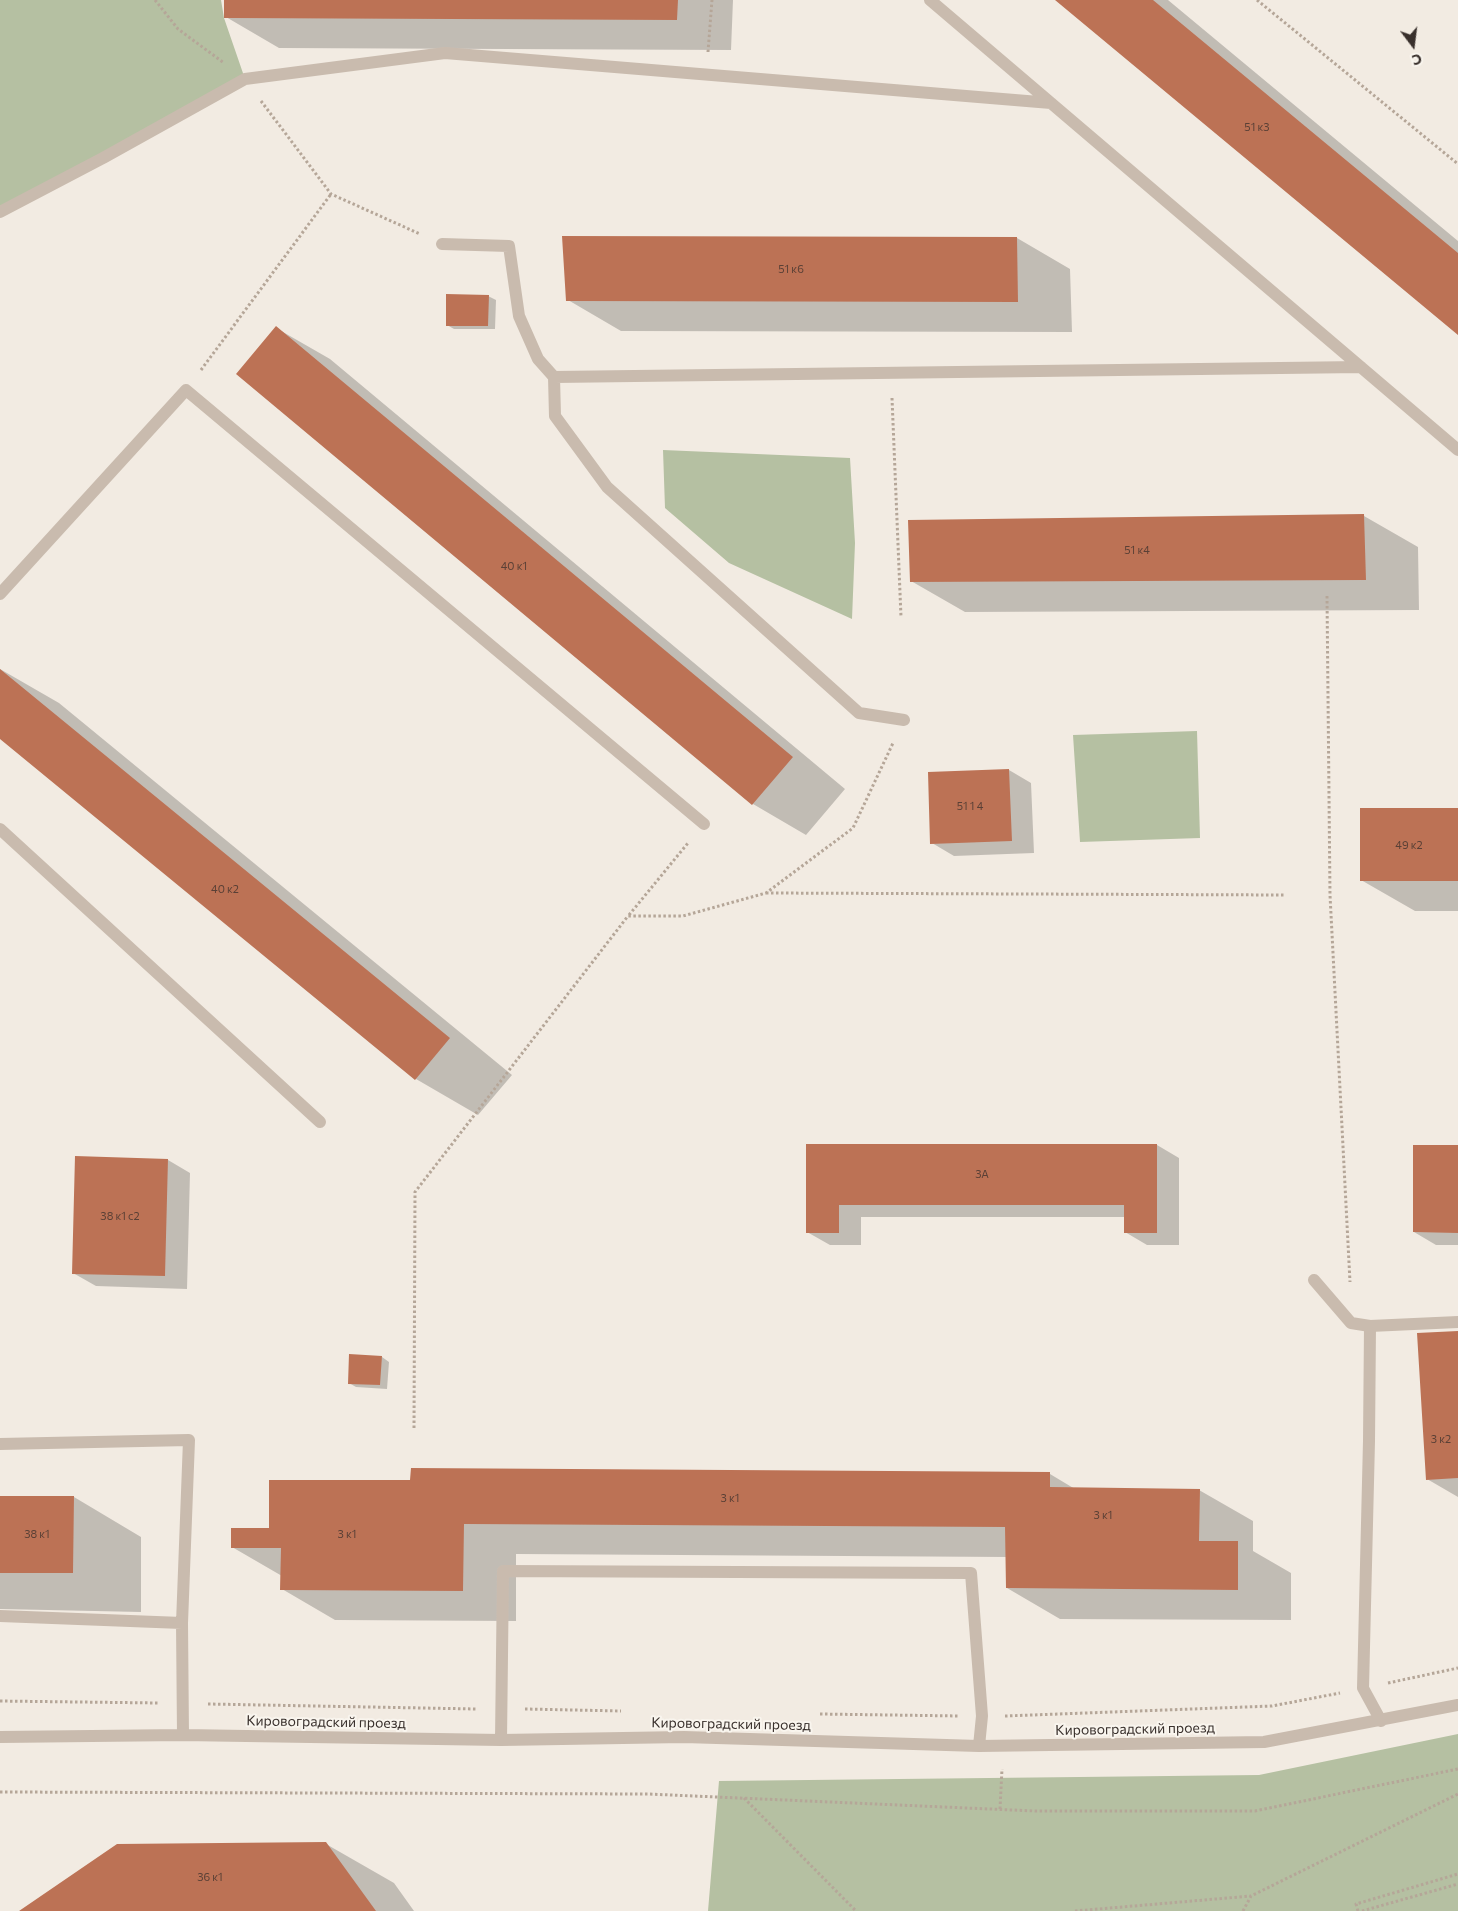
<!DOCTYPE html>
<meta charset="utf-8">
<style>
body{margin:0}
#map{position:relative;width:1458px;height:1911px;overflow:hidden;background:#f2ebe2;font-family:Commissioner,sans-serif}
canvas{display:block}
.north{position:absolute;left:1388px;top:20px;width:50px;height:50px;-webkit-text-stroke:4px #f9f5ee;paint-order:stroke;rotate:165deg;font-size:14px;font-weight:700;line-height:20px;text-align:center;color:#39302c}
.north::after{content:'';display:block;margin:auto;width:18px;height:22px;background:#39302c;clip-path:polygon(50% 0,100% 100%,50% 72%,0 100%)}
</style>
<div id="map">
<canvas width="1458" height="1911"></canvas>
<div class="north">С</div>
</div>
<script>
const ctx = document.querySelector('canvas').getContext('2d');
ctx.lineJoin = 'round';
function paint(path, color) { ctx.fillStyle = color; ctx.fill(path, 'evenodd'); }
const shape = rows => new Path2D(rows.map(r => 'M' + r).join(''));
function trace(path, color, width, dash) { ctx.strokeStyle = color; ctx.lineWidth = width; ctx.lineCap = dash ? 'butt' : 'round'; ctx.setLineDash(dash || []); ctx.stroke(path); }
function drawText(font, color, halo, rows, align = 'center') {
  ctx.font = font + ' Commissioner,sans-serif'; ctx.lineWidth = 4; ctx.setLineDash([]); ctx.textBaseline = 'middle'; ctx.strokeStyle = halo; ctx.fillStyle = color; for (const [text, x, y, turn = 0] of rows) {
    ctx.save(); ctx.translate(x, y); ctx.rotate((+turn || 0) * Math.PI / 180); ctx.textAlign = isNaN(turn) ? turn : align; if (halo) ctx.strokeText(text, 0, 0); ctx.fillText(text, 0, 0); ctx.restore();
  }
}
const green = shape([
 [0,0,221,0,224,18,245,79,0,211],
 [663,450,850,458,855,543,852,619,729,563,665,508],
 [1197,731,1200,838,1080,842,1073,735],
 [1458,1734,1458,1911,708,1911,719,1781,1259,1775]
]);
const shadow = shape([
 [226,0,733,0,731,50,279,48,226,17],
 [1057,0,1168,0,1458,241,1458,333],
 [1017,238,1070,269,1072,332,621,331,568,300],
 [488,296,496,300,495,329,454,329,447,325],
 [276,328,330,359,845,789,806,835,753,804,238,374],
 [1364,516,1418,547,1419,610,965,612,911,581],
 [0,669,59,703,512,1075,478,1115,416,1079,0,738],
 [1009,770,1031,783,1034,853,954,856,932,843],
 [1458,809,1458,911,1415,911,1361,880],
 [807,1145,1157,1145,1179,1158,1179,1245,1147,1245,1125,1232,1125,1217,861,1217,861,1245,830,1245,807,1232],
 [1458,1146,1458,1245,1436,1245,1414,1232],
 [168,1160,190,1173,187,1289,96,1286,73,1273],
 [1458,1332,1458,1497,1427,1479],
 [382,1357,389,1362,387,1389,356,1387,349,1383],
 [1050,1474,1075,1489,1199,1490,1253,1521,1253,1551,1291,1573,1291,1620,1060,1619,1007,1588,1007,1557,516,1554,516,1621,335,1620,282,1589,282,1576,232,1547,270,1529,412,1481],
 [0,1497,74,1497,141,1537,141,1612,0,1609],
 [326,1844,394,1883,414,1911,21,1911]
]);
const building = shape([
 [224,0,678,0,677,20,224,18],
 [1055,0,1153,0,1458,253,1458,335],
 [562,236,1017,237,1018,302,566,301],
 [446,294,489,295,488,326,446,326],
 [276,326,793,757,752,805,236,374],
 [1364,514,1366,580,910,582,908,520],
 [0,669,450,1038,415,1080,0,739],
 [1009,769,1012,841,930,844,928,772],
 [1360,808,1458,808,1458,881,1360,881],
 [806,1144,1157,1144,1157,1233,1124,1233,1124,1205,839,1205,839,1233,806,1233],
 [1413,1145,1458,1145,1458,1233,1413,1232],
 [75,1156,168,1159,165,1276,72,1274],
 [1458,1331,1458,1478,1426,1480,1417,1333],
 [349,1354,382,1356,380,1385,348,1384],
 [411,1468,1050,1472,1050,1487,1200,1489,1199,1541,1238,1541,1238,1590,1006,1588,1005,1527,464,1524,463,1591,280,1590,281,1548,231,1548,231,1528,269,1528,269,1480,410,1480],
 [0,1496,74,1496,73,1573,0,1573],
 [326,1842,376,1911,19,1911,117,1844]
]);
const path = shape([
 [155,0,178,29,224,63],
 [1257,0,1458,164],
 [708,52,712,0],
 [261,101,331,194,420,234],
 [201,370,331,194],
 [892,398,901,617],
 [1327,596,1330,895,1350,1282],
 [766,893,1286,895],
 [629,915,688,843],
 [414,1428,415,1192,628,916,683,916,766,893,853,828,893,743],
 [1388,1683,1458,1668],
 [0,1701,159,1703],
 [208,1704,476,1709],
 [525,1709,621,1711],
 [820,1714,959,1716],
 [1005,1716,1272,1706,1340,1693],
 [0,1792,648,1794,1035,1811,1255,1811,1458,1769],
 [744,1798,856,1911],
 [1000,1809,1002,1769],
 [1075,1911,1251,1896],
 [1243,1911,1251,1896,1458,1794],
 [1358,1911,1356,1904,1458,1874],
 [1362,1911,1458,1884]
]);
const minor = shape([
 [930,0,1458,450],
 [0,212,103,158,245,79,445,53,1051,103],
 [442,244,509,246,519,316,538,359,554,377,1361,367],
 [554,377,555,416,607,487,859,713,904,720],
 [0,594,186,390,704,824],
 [0,829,320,1122],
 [1314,1280,1351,1323,1370,1326],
 [0,1444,189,1440,182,1623],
 [0,1616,182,1623,183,1735],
 [1381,1721,1363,1688,1369,1441,1370,1326,1458,1322],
 [0,1737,183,1735,501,1740,684,1737,979,1746,1264,1742,1458,1705],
 [501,1740,503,1571,971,1573,982,1716,979,1746]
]);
const numberNames = [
 ["51 к3",1257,127],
 ["51 к6",791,269],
 ["51 к4",1137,550],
 ["40 к1",514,566],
 ["51 1 4",970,806],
 ["49 к2",1409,845],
 ["40 к2",225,889],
 ["3А",982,1174],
 ["38 к1 с2",120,1216],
 ["3 к2",1441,1439],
 ["3 к1",730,1498],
 ["3 к1",1103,1515],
 ["38 к1",37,1534],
 ["3 к1",347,1534],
 ["36 к1",210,1877]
];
const streetNames = [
 ["Кировоградский проезд",326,1722,1],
 ["Кировоградский проезд",731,1724,1],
 ["Кировоградский проезд",1135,1729,-1]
];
paint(green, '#b5c0a2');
paint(shadow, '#0003');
paint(building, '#bc7255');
trace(path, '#b5a698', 3, [2.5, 2.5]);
trace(minor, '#c9bbae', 12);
drawText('11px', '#5a4036', null, numberNames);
drawText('14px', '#39302c', '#f9f5ee', streetNames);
</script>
